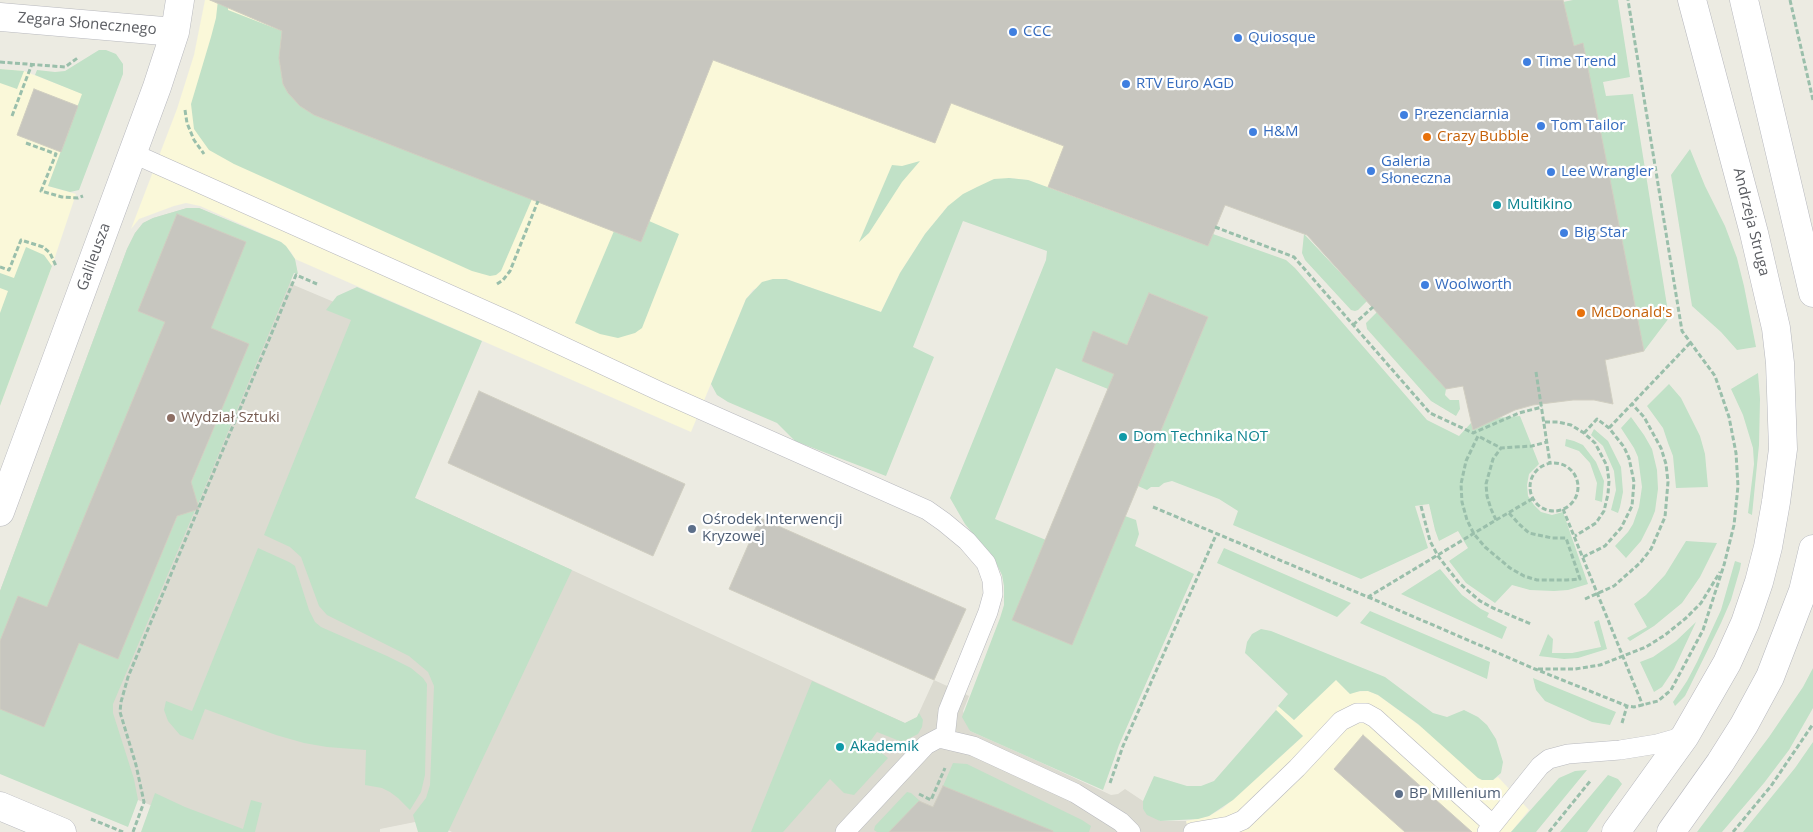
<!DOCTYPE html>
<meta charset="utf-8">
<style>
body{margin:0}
canvas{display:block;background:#ecebe2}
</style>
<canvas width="1813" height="832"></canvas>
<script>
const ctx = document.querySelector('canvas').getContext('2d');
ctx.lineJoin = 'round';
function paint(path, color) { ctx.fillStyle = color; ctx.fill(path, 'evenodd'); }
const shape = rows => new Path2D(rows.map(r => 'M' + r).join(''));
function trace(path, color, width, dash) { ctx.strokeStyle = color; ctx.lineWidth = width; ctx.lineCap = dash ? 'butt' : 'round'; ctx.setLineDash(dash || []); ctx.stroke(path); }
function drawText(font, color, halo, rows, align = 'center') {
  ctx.font = font + ' "Open Sans",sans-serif'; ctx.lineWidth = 4.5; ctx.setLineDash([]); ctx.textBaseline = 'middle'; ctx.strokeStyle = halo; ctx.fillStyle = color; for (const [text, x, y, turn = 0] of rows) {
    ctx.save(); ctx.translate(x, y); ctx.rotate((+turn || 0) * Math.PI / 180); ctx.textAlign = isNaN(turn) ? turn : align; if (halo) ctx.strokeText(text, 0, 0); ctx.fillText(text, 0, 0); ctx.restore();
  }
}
const commercial = shape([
 [205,0,735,0,951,103,1224,205,1208,246,1028,180,1009,178,948,206,925,234,900,273,881,312,786,279,773,279,753,290,746,299,691,432,295,259,291,252,281,242,200,206,186,203,174,206,139,219,131,229,177,109,194,55],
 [0,69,24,71,83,94,48,186,76,194,52,266,0,406],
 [1336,679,1348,692,1368,691,1378,695,1493,780,1498,777,1529,810,1511,832,1188,832,1186,821,1209,816,1223,808,1303,736,1276,710,1278,706,1294,720]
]);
const education = shape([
 [187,208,199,208,262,235,292,284,296,286,334,302,351,296,415,498,905,723,917,717,934,680,969,696,963,711,970,731,1042,763,1111,795,1118,794,1125,789,1143,801,1143,809,1160,821,1186,821,1188,832,452,832,446,829,415,822,380,829,380,832,216,832,121,793,0,757,0,591,127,249,135,233,143,223,153,218]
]);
const green = shape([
 [218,0,228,0,228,10,282,31,279,58,283,84,288,93,300,106,314,115,532,199,501,271,496,275,490,276,472,271,234,164,209,150,194,129,191,104,211,37,216,18],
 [1573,0,1618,0,1630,77,1603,82,1606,96,1633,94,1669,318,1644,351,1583,44,1574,46,1563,2],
 [99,50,106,50,116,54,123,64,123,74,79,190,70,192,48,186,82,94,35,75,37,70,55,72,65,71],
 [0,69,24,71,17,89,0,83],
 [1690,149,1705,186,1725,226,1737,258,1744,286,1756,347,1737,350,1721,332,1692,306,1671,175],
 [920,161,902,182,869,233,859,242,892,165,902,166],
 [1009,178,1028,180,1208,246,1213,234,1286,260,1295,268,1427,420,1459,436,1471,423,1473,430,1496,418,1520,416,1539,464,1529,474,1527,485,1528,496,1534,505,1541,512,1552,515,1563,512,1588,584,1568,590,1554,591,1530,590,1512,585,1495,603,1466,583,1449,561,1468,548,1458,531,1439,541,1435,530,1429,504,1415,506,1428,548,1361,579,1233,525,1238,511,1219,499,1172,481,1164,483,1159,487,1151,487,1147,490,1138,486,1208,317,1149,293,1108,389,1056,368,995,519,1046,540,1125,516,1136,520,1139,534,1135,546,1194,574,1119,745,1103,790,970,731,962,717,1000,618,1004,605,1004,586,1002,575,995,561,965,524,950,498,1046,260,1047,251,963,221,913,347,934,357,886,476,795,441,777,423,728,402,717,395,711,384,746,299,762,282,773,279,786,279,881,312,900,273,925,234,948,206,963,194,977,187,994,179],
 [187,208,199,208,281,242,286,246,295,259,298,274,294,273,198,504,195,496,187,493,249,344,211,328,177,215,138,311,165,322,47,607,18,596,0,641,0,591,127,249,135,233,143,223,153,218],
 [649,221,679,234,642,328,635,333,618,338,600,334,575,323,614,231,641,242],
 [1304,234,1367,301,1358,310,1355,311,1351,310,1305,260,1302,253],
 [26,247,44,255,52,266,0,406,0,313,8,291,0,288,0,273,14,278],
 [357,287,482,341,415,498,572,570,448,832,418,832,413,815,426,798,430,785,434,686,428,672,409,656,327,615,319,606,301,557,290,547,264,535,351,320,326,310,337,296],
 [1377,312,1446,389,1445,395,1450,400,1459,400,1460,409,1456,416,1431,401,1367,329,1366,323],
 [1758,373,1760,399,1759,445,1752,515,1748,513,1754,464,1753,448,1743,415,1731,389],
 [1669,384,1681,398,1700,436,1705,454,1708,487,1676,488,1673,456,1668,443,1663,428,1647,406],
 [1631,417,1644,435,1652,449,1657,470,1658,489,1655,511,1651,521,1641,541,1626,558,1615,546,1628,532,1633,524,1639,507,1642,487,1638,457,1634,448,1621,428],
 [1594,429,1608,441,1621,467,1623,492,1620,507,1618,513,1611,510,1616,490,1614,471,1603,446,1591,435],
 [1566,439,1574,441,1583,445,1596,462,1604,481,1602,502,1595,500,1597,483,1590,463,1579,451,1565,446],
 [180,510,188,513,195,510,113,704,113,713,134,779,138,800,128,827,0,774,0,709,44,727,79,643,118,659],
 [1686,541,1717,543,1700,577,1682,603,1654,626,1630,641,1627,638,1647,627,1634,604,1646,595,1665,575],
 [258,548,289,562,295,566,309,610,315,622,321,627,387,656,411,668,423,678,427,684,425,775,421,792,410,810,398,798,390,792,382,788,365,785,366,750,327,747,304,743,276,735,205,709,193,740,180,735,168,721,164,710,166,701,192,711],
 [1224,548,1351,603,1337,617,1217,563],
 [1735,561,1741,563,1740,569,1731,600,1721,623,1690,686,1685,696,1675,706,1673,702,1687,681,1697,662,1721,610],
 [1440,569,1462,595,1481,609,1489,613,1487,617,1507,627,1502,639,1401,594],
 [1370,611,1490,662,1487,679,1360,623],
 [1599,620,1607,649,1578,658,1564,659,1539,656,1548,634,1553,639,1552,653,1572,653,1601,647,1594,622],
 [1696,622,1674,669,1662,687,1654,692,1640,662,1653,657,1676,641],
 [1261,629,1271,631,1385,677,1433,713,1447,717,1464,710,1478,717,1487,725,1496,739,1503,762,1501,773,1493,780,1482,780,1478,778,1418,724,1378,695,1368,691,1360,691,1350,694,1336,680,1294,720,1278,706,1288,694,1245,653,1247,642,1252,634],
 [1813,668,1813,708,1789,750,1764,783,1722,832,1697,832,1769,737,1803,687],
 [1533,678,1616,712,1610,725,1592,722,1545,701,1536,690],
 [812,681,905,723,917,717,919,713,923,720,922,727,918,734,902,742,877,732,869,743,888,758,854,795,844,793,830,779,783,832,751,832],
 [1276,710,1303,736,1233,800,1209,816,1198,819,1160,821,1147,815,1143,809,1143,801,1154,776,1187,786,1201,786,1214,781],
 [1813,742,1813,832,1743,832,1795,768],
 [953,763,967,764,973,767,1082,820,1091,826,1089,832,1054,832,943,786],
 [1587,770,1536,832,1511,832,1559,778,1575,771],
 [1608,775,1618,779,1622,784,1587,832,1560,832],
 [907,792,911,793,920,801,889,832,877,832,874,830,875,826],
 [155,793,185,807,243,829,251,800,262,803,255,832,141,832]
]);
const building = shape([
 [210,0,1563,0,1574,46,1583,43,1644,351,1605,360,1613,404,1594,400,1573,400,1533,405,1515,410,1473,430,1463,386,1446,389,1307,235,1225,205,1208,246,1048,187,1064,146,951,103,935,143,713,60,641,242,314,115,300,106,288,93,283,84,279,58,282,31,210,0],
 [34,89,78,106,61,152,17,135,34,89],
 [177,214,246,242,211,328,249,344,191,482,199,509,177,516,118,659,79,643,44,727,0,709,0,641,18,596,47,607,165,322,138,311,177,214],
 [1149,293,1208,317,1072,645,1012,620,1114,374,1082,361,1093,331,1127,345,1149,293],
 [479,391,685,484,653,556,448,463,479,391],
 [760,518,966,609,934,680,729,589,760,518],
 [1363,735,1472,832,1405,832,1334,769,1363,735],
 [943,786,1053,831,1053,832,889,832,919,801,933,807,943,786]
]);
const path = shape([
 [1790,0,1813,100],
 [0,62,65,67,79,57],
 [185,110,187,123,194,140,204,154],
 [12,116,32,64],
 [26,143,56,154,41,191,62,197,78,198,83,196],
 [1215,227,1294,257,1430,413,1473,433,1519,413,1542,407],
 [0,267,9,270,21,240,43,247,50,253,56,266],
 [497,284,503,280,510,271,538,201],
 [1353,325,1373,307],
 [1536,372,1550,463],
 [1545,422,1558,422,1571,425,1584,433,1595,443,1607,466,1609,481,1608,494,1604,511,1596,523,1575,536],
 [1609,428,1690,343],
 '1530 487a24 24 0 1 1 48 0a24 24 0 1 1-48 0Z',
 [1421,506,1430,541,1438,556,1459,583,1480,601,1493,608,1531,624],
 [1153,507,1368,597,1496,520,1491,509,1487,496,1486,484,1493,459,1501,448],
 [1563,509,1643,706],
 [1509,513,1519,524,1529,533,1552,538,1566,538,1580,579,1567,580,1537,580,1524,576,1510,568,1485,547,1474,534,1467,520,1462,502,1461,484,1466,461,1478,436,1501,448,1532,446,1547,442],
 [1496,520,1532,499],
 [1583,557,1605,546,1621,528,1632,506,1634,482,1629,458,1624,447,1609,428,1597,419,1584,433],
 [1368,597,1535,669,1627,706,1634,707,1658,701,1671,690,1703,630,1724,565,1734,525,1738,486,1736,453,1729,417,1715,376,1682,331,1628,0],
 [1585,599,1614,586,1640,563,1651,549,1665,517,1668,482,1666,464,1661,448,1644,417,1632,404],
 [1538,669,1575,669,1600,665,1646,647,1665,635,1686,618,1701,603,1720,572],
 [1622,723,1627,706],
 [1110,783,1123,746,1216,535],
 [919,794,931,800,945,768],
 [91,819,123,832],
 [133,832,144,802,136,765,120,712,121,702,128,677,296,275,317,284],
 [1549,832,1591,780],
 [1733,832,1771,786,1813,724]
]);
const lane = shape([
 [132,153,511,322,661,392,927,510,944,522,967,541,986,563,992,580,993,594,988,612,948,711,945,739],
 [845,832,926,745,939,738,973,746,1075,793,1121,822,1131,832],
 [1193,832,1229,826,1243,820,1297,768,1341,721,1357,713,1366,713,1375,718,1492,824],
 [1487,832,1540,766,1549,759,1568,754,1620,750,1657,744,1685,736]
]);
const street = shape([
 [0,17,175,32],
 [0,512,157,87,175,32,180,0]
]);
const secondary = shape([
 [1744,0,1813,293],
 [0,806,62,832],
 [1616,832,1685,736,1727,663,1745,623,1759,582,1768,547,1776,502,1783,449,1780,363,1776,328,1754,233,1692,0],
 [1671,832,1720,763,1744,725,1770,677,1803,591,1813,549]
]);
const markers = [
 [1013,32,5,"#3f7fe0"],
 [1238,38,5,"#3f7fe0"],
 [1527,62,5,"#3f7fe0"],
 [1126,84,5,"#3f7fe0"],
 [1404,115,5,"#3f7fe0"],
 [1541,126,5,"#3f7fe0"],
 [1253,132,5,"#3f7fe0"],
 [1427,137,5,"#e8710a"],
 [1371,171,5,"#3f7fe0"],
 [1551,172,5,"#3f7fe0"],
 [1497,205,5,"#0f9aa8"],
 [1564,233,5,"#3f7fe0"],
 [1425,285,5,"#3f7fe0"],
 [1581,313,5,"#e8710a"],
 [171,418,5,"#8d6e63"],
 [1123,437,5,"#0f9aa8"],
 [692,529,5,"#5c6f8a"],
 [840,747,5,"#0f9aa8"],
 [1399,794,5,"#5c6f8a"]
];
const streetNames = [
 ["Zegara Słonecznego",87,24,5],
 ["Andrzeja Struga",1751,222,76],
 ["Galileusza",94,257,-70]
];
const shopNames = [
 ["CCC",1023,32],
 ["Quiosque",1248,38],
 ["Time Trend",1537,62],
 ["RTV Euro AGD",1136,84],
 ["Prezenciarnia",1414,115],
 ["Tom Tailor",1551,126],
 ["H&M",1263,132],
 ["Galeria",1381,162],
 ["Słoneczna",1381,179],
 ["Lee Wrangler",1561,172],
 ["Big Star",1574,233],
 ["Woolworth",1435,285]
];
const foodNames = [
 ["Crazy Bubble",1437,137],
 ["McDonald's",1591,313]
];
const cultureNames = [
 ["Multikino",1507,205],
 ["Dom Technika NOT",1133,437],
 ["Akademik",850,747]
];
const educationNames = [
 ["Wydział Sztuki",181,418]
];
const serviceNames = [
 ["Ośrodek Interwencji",702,520],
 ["Kryzowej",702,537],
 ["BP Millenium",1409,794]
];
paint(commercial, '#faf8d9');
paint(education, '#dcdbd1');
paint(green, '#c1e1c7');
paint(building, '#c7c6bf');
trace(building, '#d0cec1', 1);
trace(lane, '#b8b9be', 20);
trace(street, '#b8b9be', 29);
trace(secondary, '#b6b7bd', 29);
trace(path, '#9abfab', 3, [5, 2.5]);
trace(lane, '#fff', 19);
trace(street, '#fff', 28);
trace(secondary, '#fff', 28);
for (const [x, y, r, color] of markers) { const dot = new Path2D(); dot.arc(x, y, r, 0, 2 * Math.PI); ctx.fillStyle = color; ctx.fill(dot); trace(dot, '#fff', 2); }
drawText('15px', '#5b5d62', '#fff', streetNames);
drawText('15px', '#366cbe', '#fff', shopNames, 'left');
drawText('15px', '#c56008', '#fff', foodNames, 'left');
drawText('15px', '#0d838f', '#fff', cultureNames, 'left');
drawText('15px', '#785e54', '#fff', educationNames, 'left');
drawText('15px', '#4e5e75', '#fff', serviceNames, 'left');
</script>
